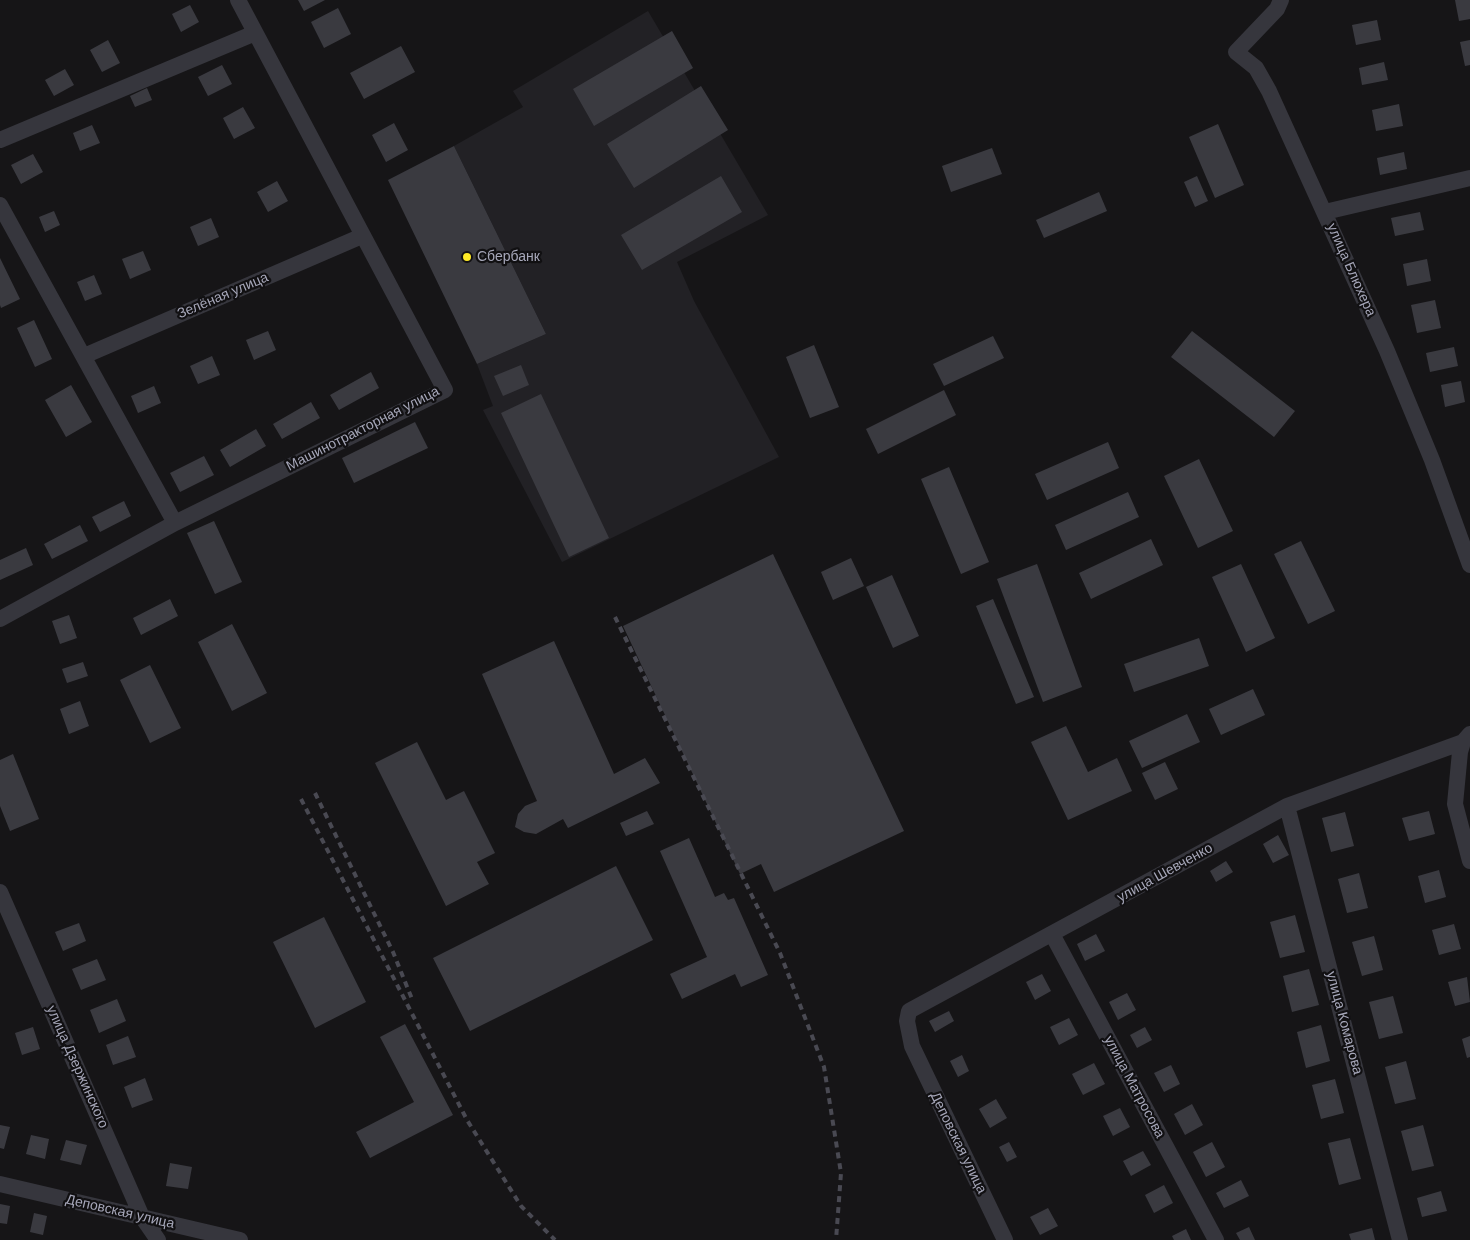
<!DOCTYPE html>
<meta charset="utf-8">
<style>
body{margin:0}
canvas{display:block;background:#161517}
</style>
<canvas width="1470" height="1240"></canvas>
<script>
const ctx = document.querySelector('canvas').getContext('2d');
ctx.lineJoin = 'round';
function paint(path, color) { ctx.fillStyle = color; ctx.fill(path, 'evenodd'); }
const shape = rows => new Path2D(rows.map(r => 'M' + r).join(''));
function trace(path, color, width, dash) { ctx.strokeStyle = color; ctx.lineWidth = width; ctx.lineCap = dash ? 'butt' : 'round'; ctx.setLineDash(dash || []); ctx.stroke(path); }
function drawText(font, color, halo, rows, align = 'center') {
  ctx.font = font + ' Helvetica,sans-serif'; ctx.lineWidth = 4.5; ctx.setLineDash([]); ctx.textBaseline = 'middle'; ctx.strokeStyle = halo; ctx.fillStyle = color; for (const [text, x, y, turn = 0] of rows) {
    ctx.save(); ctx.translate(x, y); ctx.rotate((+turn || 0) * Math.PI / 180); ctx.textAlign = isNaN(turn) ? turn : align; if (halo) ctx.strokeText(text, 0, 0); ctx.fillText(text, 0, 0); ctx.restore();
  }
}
const built = shape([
 [648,11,768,215,677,262,694,301,779,457,562,562,483,410,493,406,477,364,546,334,454,146,523,107,513,91]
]);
const building = shape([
 [298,0,325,0,304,11],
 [1455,0,1470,0,1470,19,1459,21],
 [190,5,199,22,181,32,172,14],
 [338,8,351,34,324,48,311,22],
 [1377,20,1381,40,1356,45,1352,25],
 [672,31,693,68,594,126,573,89],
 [108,40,120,63,102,72,90,50],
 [1470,40,1470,65,1465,66,1460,42],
 [401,46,415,72,364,99,350,73],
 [1384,62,1388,80,1362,85,1359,68],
 [222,65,232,84,208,96,198,77],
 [65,69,74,85,54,96,45,80],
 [701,86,728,130,634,188,607,144],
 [147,88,152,100,135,107,130,96],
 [1399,104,1403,126,1376,131,1372,110],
 [243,107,255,128,234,139,223,118],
 [394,123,408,150,386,162,372,135],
 [1218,124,1244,185,1215,198,1189,137],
 [92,125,100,143,80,151,73,133],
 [454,146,546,334,477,364,388,180],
 [992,148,1002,174,951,192,942,166],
 [1404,152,1407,169,1380,175,1377,158],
 [33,154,43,172,21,184,11,165],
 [721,176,742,212,642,270,621,235],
 [1197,176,1208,201,1195,207,1184,182],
 [277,181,288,201,268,212,257,192],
 [1099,192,1107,211,1044,238,1036,220],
 [54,211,60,225,45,232,39,217],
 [1420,212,1424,230,1395,236,1391,218],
 [211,218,219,237,198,246,190,227],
 [143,251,151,270,130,279,122,259],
 [0,258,20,299,1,308,0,305],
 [1427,259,1431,281,1407,286,1403,264],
 [94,275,102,294,85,301,77,282],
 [1435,300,1441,328,1417,333,1411,305],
 [34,320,52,359,35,367,17,328],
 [268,331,276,350,254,360,246,340],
 [1192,331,1295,411,1274,437,1171,357],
 [993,336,1004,358,944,386,933,364],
 [814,345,839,407,810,418,786,357],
 [1454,347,1458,366,1430,372,1426,353],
 [212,356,220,375,198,384,190,366],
 [521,365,529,385,503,396,494,376],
 [371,372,379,388,339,410,330,395],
 [1461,381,1465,402,1445,407,1441,385],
 [71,385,92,422,66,437,45,400],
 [154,386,161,403,138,413,131,396],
 [944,390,956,415,878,454,866,429],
 [541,394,609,538,569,557,501,413],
 [311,402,320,418,282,439,273,424],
 [415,422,428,448,354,483,342,458],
 [256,429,266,446,230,467,220,450],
 [1108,442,1119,468,1047,500,1035,474],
 [204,456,214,475,180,492,170,473],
 [1199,459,1233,531,1198,548,1164,476],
 [949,467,989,562,961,574,921,479],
 [1128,492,1139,517,1066,550,1055,525],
 [124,501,131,516,100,532,92,517],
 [214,521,242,582,215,594,187,533],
 [80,525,88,541,52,559,44,544],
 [1151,539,1163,565,1091,599,1079,573],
 [1301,541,1335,611,1308,624,1274,554],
 [26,548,33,565,0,580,0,560],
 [773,554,904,831,774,892,761,864,740,874,623,626],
 [851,558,864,586,833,600,821,572],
 [1037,564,1082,687,1043,702,997,579],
 [1241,564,1275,638,1246,652,1212,577],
 [892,575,919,636,893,648,866,587],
 [170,599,178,616,141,635,133,618],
 [993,599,1034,697,1016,704,976,606],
 [69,615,77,638,60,644,52,621],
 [232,624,267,693,232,711,198,642],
 [1199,638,1209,666,1134,692,1124,664],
 [554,641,614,774,645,758,660,783,568,828,563,819,536,834,524,832,515,827,518,814,525,806,537,801,482,674],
 [83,662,88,676,67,683,62,669],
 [150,665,181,728,150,743,120,680],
 [1253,689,1265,715,1221,735,1209,709],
 [80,701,89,726,69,734,60,709],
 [1187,714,1200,742,1142,768,1129,741],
 [1066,726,1088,772,1117,758,1132,791,1068,820,1031,742],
 [417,742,446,800,464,791,495,853,477,862,489,884,446,906,375,763],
 [13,754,39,819,10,831,0,806,0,760],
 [1165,762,1178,789,1155,800,1142,773],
 [647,811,654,824,626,836,620,823],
 [1429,811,1435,834,1409,841,1402,818],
 [1345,812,1354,846,1331,852,1322,818],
 [1278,835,1289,855,1273,863,1263,844],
 [689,838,715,897,724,893,728,900,734,898,768,975,741,987,735,974,682,999,670,974,707,957,660,851],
 [1226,861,1233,872,1216,882,1210,871],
 [616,866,653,940,470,1031,433,958],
 [1439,870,1446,897,1425,903,1418,876],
 [1359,873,1368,908,1347,913,1338,879],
 [1295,915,1305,952,1280,958,1270,922],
 [324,917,366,1002,315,1028,273,942],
 [79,923,86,941,63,951,55,932],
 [1454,924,1461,949,1439,955,1432,930],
 [1096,934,1105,951,1085,961,1077,944],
 [1374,936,1383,970,1362,976,1352,942],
 [97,959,106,980,81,990,72,969],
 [1309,969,1319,1005,1292,1012,1283,976],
 [1042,974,1051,991,1035,1000,1026,982],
 [1467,977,1470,1002,1455,1006,1448,982],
 [1127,993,1136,1010,1118,1020,1109,1002],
 [1393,996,1403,1033,1379,1039,1369,1002],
 [117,999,126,1021,99,1033,90,1010],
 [949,1011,954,1021,935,1032,929,1021],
 [1069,1018,1078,1035,1059,1045,1050,1027],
 [405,1024,453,1115,370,1158,356,1132,414,1102,380,1037],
 [1321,1025,1330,1061,1306,1068,1297,1032],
 [33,1027,40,1049,22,1055,15,1033],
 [1145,1027,1152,1040,1137,1048,1130,1035],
 [128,1036,136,1057,113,1065,106,1045],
 [1470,1036,1470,1057,1467,1058,1462,1039],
 [962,1055,969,1071,958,1077,950,1061],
 [1406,1061,1416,1099,1395,1104,1385,1067],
 [1094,1063,1105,1084,1083,1095,1072,1074],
 [1171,1065,1180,1084,1164,1092,1154,1073],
 [145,1078,153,1100,132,1108,124,1087],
 [1335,1079,1344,1113,1321,1119,1312,1085],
 [996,1099,1007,1118,990,1128,979,1109],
 [1192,1104,1203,1125,1185,1135,1174,1114],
 [1120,1108,1130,1127,1113,1136,1103,1116],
 [0,1125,10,1127,4,1149,0,1148],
 [1423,1125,1434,1166,1412,1171,1401,1131],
 [31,1135,49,1139,45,1159,26,1154],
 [1350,1138,1361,1179,1339,1185,1328,1143],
 [66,1140,87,1145,81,1165,60,1160],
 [1009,1142,1017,1157,1007,1162,999,1147],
 [1212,1142,1225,1167,1206,1177,1193,1152],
 [1143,1151,1151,1165,1131,1176,1123,1161],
 [170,1163,192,1167,188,1189,166,1186],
 [1241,1180,1249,1196,1224,1208,1216,1193],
 [1164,1185,1173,1203,1154,1213,1145,1195],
 [1441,1191,1447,1211,1422,1217,1417,1198],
 [0,1204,10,1206,7,1224,0,1223],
 [1048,1208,1058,1226,1040,1235,1030,1217],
 [34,1213,47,1216,43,1235,30,1232],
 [1249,1227,1255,1240,1240,1240,1236,1233],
 [1372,1228,1375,1240,1351,1240,1349,1234],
 [1186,1229,1191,1240,1174,1240,1172,1236]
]);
const minor = shape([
 [1281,0,1277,9,1236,52,1256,68,1269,91,1387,351,1432,460,1470,565],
 [0,140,255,33],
 [0,205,175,523],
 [1325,212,1470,178],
 [84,356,362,236],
 [0,619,175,523,445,390,238,0],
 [1463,742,1460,752,1455,804,1470,861],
 [1287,806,1400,1240],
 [0,892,142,1217,158,1240],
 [1052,934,1216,1240],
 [0,1184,240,1240],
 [1005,1240,912,1046,907,1021,909,1011,1287,806,1463,742,1470,734]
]);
const rail = shape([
 [615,617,780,953,824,1067,841,1173,836,1240],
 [315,793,393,952,412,999],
 [301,799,467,1120,521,1206,555,1240]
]);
const markers = [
 [467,257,5,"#ffea26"]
];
const poiNames = [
 ["Сбербанк",477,257]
];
const streetNames = [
 ["улица Блюхера",1351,270,66],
 ["Зелёная улица",223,296,-23],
 ["Машинотракторная улица",363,429,-27],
 ["улица Шевченко",1165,873,-29],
 ["улица Комарова",1344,1023,75],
 ["улица Дзержинского",77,1067,66],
 ["улица Матросова",1134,1087,62],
 ["Деповская улица",958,1143,64],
 ["Деповская улица",120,1212,13]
];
paint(built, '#222125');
paint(building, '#3a3a40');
trace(minor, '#36363d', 16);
trace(rail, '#494952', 4, [6, 5]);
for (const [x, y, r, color] of markers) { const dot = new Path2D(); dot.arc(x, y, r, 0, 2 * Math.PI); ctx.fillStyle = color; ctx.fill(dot); trace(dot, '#111012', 2); }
drawText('14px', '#a6a7b9', '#111012', poiNames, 'left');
drawText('14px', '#a6a7b9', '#111012', streetNames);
</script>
